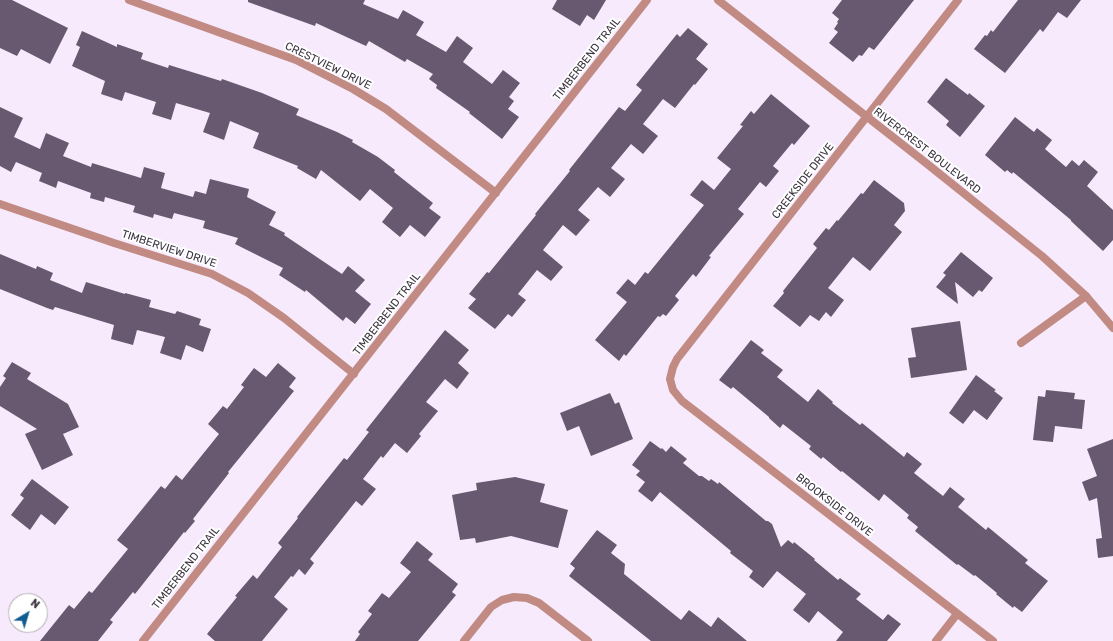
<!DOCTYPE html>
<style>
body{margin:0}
#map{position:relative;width:1113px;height:641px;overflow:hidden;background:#f6eafc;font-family:Rubik,sans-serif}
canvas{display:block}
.north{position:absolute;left:8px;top:593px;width:40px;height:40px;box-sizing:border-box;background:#fff;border:1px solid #b1aeb2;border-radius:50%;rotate:38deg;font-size:11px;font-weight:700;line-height:16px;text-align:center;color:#3b343f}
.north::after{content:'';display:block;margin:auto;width:14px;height:18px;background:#0f5c8f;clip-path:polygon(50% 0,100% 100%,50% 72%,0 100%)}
</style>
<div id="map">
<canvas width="1113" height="641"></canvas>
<div class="north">N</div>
</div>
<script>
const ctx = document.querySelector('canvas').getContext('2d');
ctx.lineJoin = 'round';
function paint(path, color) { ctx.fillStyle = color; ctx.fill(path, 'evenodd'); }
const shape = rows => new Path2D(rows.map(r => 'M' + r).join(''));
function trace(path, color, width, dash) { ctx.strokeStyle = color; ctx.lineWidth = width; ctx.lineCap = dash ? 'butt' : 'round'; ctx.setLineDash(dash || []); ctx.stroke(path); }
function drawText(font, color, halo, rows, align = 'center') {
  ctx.font = font + ' Rubik,sans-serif'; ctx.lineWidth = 4; ctx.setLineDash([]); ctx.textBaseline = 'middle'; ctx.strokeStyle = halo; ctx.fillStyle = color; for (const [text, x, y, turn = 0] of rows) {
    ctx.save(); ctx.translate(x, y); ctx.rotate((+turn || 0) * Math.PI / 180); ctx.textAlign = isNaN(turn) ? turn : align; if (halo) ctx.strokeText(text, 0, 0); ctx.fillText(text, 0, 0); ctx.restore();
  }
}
const building = shape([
 [0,0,12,0,68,28,50,64,21,49,17,56,0,48],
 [248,0,365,0,363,4,398,19,403,10,424,22,416,35,446,52,457,36,473,48,463,62,492,84,503,70,520,83,509,97,514,101,508,109,519,117,502,139,469,113,470,112,436,88,437,85,429,79,433,74,407,59,405,62,369,41,366,46,316,23,315,26,248,2],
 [557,0,606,0,594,20,587,15,580,26,552,9],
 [842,0,914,0,874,50,869,47,862,56,859,55,853,62,829,43,838,32,834,29,838,23,837,22,839,19,832,13],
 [1018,0,1081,0,1067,18,1058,12,1043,32,1040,29,1005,73,974,49,985,35,987,36,991,30,993,32],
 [688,28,708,44,696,59,708,69,695,85,694,84,675,108,663,99,643,124,658,136,643,154,631,144,611,168,625,179,610,197,598,187,578,210,590,220,576,236,563,225,543,250,563,267,551,281,537,270,518,294,526,300,512,317,508,314,495,329,468,308,476,299,469,294,487,272,489,273,536,215,535,214,570,171,569,170,619,107,625,111,642,90,636,85,677,34,680,37],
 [82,31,117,47,117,44,143,53,141,59,168,68,169,65,221,81,222,79,262,93,299,109,296,115,337,132,353,140,352,142,378,157,395,170,394,172,433,203,429,208,441,217,425,237,410,225,400,237,382,222,393,208,370,189,360,201,321,170,316,179,297,168,298,166,253,148,259,133,230,121,224,140,203,132,210,113,176,103,171,120,152,114,156,102,125,92,122,101,101,94,105,81,72,66,80,47,76,45],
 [946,78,968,95,969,93,985,106,960,137,946,125,949,121,927,102],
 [771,94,810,126,794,145,792,143,773,166,779,171,766,187,760,182,738,209,744,214,709,256,711,257,696,277,693,274,675,296,679,300,666,316,663,314,660,317,658,316,626,356,624,354,619,361,595,340,627,302,616,293,628,279,635,285,645,272,648,274,704,205,690,195,702,180,714,190,731,169,717,158,743,126,740,125,751,111,754,114],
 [0,107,23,118,14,137,40,149,46,133,69,143,63,156,91,167,92,163,141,178,144,167,165,173,161,188,193,197,195,191,206,194,210,179,249,189,247,197,276,212,269,225,285,233,284,235,342,274,348,266,365,280,355,291,371,304,355,324,346,317,343,321,306,290,305,292,279,275,283,268,235,244,238,238,203,228,205,221,174,213,172,219,154,214,153,218,133,212,135,206,105,197,104,202,90,198,91,193,58,181,56,188,39,181,42,173,16,162,11,172,0,166],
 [1015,117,1034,132,1037,128,1052,140,1045,149,1066,167,1072,160,1079,166,1084,160,1098,172,1087,186,1113,210,1113,240,1103,251,1071,221,1071,220,1041,195,1013,172,1012,174,1007,170,1005,172,985,155],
 [874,180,904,203,905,211,894,225,902,232,870,271,853,257,828,288,844,300,831,317,826,312,819,321,810,315,800,327,773,306,784,293,783,291,817,248,813,244,826,228,829,230,837,220,838,221,861,193,863,194],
 [961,252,993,278,982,292,979,290,973,297,955,282,958,304,936,287,946,275,943,273],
 [0,254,36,269,37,266,53,273,50,280,82,293,86,282,125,294,125,293,151,300,149,307,175,314,177,311,201,319,199,325,211,329,203,352,186,345,181,360,160,353,165,337,137,330,133,345,111,339,114,325,55,307,53,310,47,308,0,289],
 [960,321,967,370,911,378,908,358,916,357,911,328],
 [445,330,469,350,458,363,469,373,457,389,445,379,426,402,438,411,419,434,421,436,407,453,395,443,383,458,381,456,363,479,376,489,362,506,356,501,310,559,314,563,305,575,299,569,293,577,291,576,274,597,288,609,262,641,215,641,207,634,237,597,235,596,253,575,257,579,282,547,278,543,298,518,297,517,344,458,347,460,369,432,366,430],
 [751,340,764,350,761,353,783,370,777,377,808,402,818,389,833,402,832,403,860,425,862,423,904,457,907,452,922,464,914,473,943,496,950,487,965,499,958,507,986,530,988,527,1028,560,1025,563,1048,581,1022,612,1014,606,1013,608,996,594,997,593,975,575,974,576,958,564,957,565,915,531,918,527,907,518,909,515,884,494,879,501,842,471,841,472,823,457,821,459,809,449,811,446,783,424,780,428,769,418,769,417,733,387,731,389,719,380],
 [12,362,31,373,27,379,68,404,79,427,63,434,73,455,42,470,25,434,37,429,0,406,0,387,6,378,3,376],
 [278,363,296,378,289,387,294,391,228,472,229,473,193,519,195,521,185,533,184,532,135,594,133,592,110,620,113,622,98,641,40,641,69,605,74,609,89,591,92,593,128,549,117,540,161,486,165,489,176,475,182,480,219,434,208,424,223,406,227,409,244,387,241,385,254,368,266,377],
 [976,375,996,390,994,391,1003,398,987,420,974,410,963,424,949,413],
 [1046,390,1075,393,1074,399,1085,400,1082,429,1055,426,1053,442,1033,440,1038,396,1045,397],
 [610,393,615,404,619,402,633,439,591,456,579,426,567,431,560,413],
 [1113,439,1113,556,1098,558,1096,539,1102,538,1097,498,1089,501,1082,482,1097,476,1087,449],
 [650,441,661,449,662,448,666,452,671,446,687,459,683,463,699,476,702,476,709,481,711,479,718,484,719,482,766,521,768,521,772,524,781,547,788,540,793,544,794,542,815,559,814,560,838,580,840,578,861,594,856,599,883,620,888,614,901,624,887,641,836,641,843,632,818,611,809,623,793,610,806,594,777,571,763,588,749,577,753,571,730,553,731,551,660,492,652,502,638,491,645,482,636,475,640,471,632,465],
 [515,477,545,484,540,502,568,510,558,548,511,536,476,543,475,538,460,540,452,495,477,490,476,483],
 [32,479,69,507,55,525,41,514,30,530,11,515,24,498,20,495],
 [597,530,617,545,611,553,625,564,624,574,681,620,689,610,711,627,718,617,747,641,651,641,569,576,575,568,570,564],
 [417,541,433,554,428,560,458,584,452,592,456,595,418,641,355,641,360,634,358,632,372,614,368,611,382,593,389,598,411,572,400,563]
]);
const minor = shape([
 [129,0,296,60,353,89,386,109,496,193],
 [958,0,677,359,673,367,670,379,673,390,682,401,993,641],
 [0,204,114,243,212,274,248,293,284,318,354,374],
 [1021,343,1086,296],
 [143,641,647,0],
 [464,641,491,607,502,600,514,597,527,598,539,603,588,641],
 [936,641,957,614]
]);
const tertiary = shape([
 [718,0,926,163,1042,256,1086,296,1113,328]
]);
const streetNames = [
 ["TIMBERBEND TRAIL",587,59,-52],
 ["CRESTVIEW DRIVE",328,66,26],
 ["RIVERCREST BOULEVARD",927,151,38],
 ["CREEKSIDE DRIVE",803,181,-52],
 ["TIMBERVIEW DRIVE",169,249,18],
 ["TIMBERBEND TRAIL",387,314,-52],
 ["BROOKSIDE DRIVE",834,505,38],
 ["TIMBERBEND TRAIL",186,568,-52]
];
paint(building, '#685870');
trace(minor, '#c18a83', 8);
trace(tertiary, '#c18a83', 8);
drawText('11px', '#3b343f', '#fff', streetNames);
</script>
